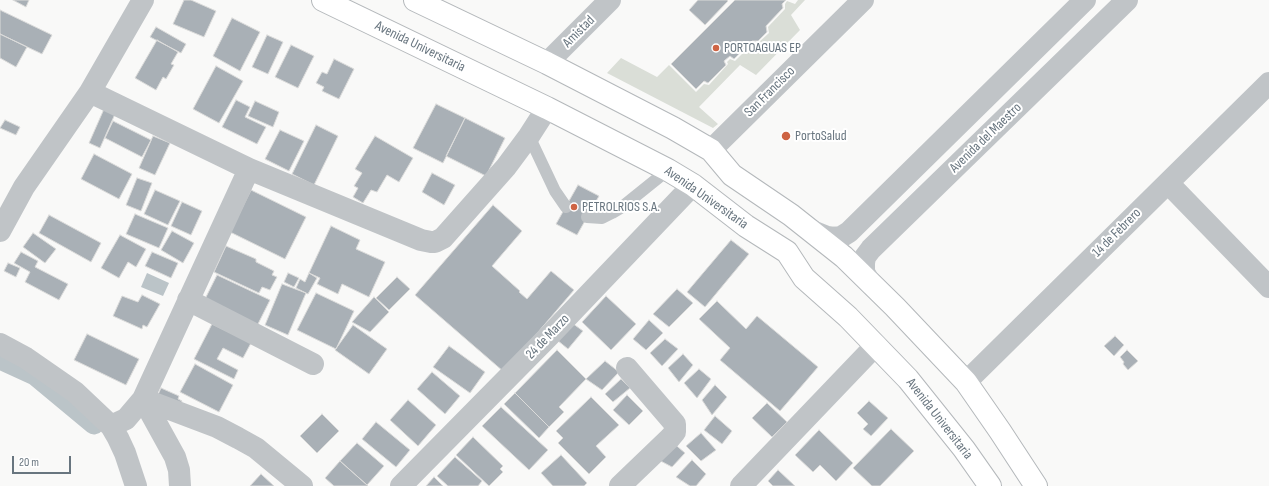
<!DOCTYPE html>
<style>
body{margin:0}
#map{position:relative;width:1269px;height:486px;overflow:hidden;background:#f9f9f8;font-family:"Sofia Sans Condensed",sans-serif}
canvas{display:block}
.scale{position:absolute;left:12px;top:456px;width:59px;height:18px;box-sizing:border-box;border:2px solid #68757f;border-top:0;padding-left:5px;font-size:12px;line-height:14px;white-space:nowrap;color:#68757f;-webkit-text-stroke:3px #fff;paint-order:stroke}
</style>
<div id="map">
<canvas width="1269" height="486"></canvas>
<div class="scale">20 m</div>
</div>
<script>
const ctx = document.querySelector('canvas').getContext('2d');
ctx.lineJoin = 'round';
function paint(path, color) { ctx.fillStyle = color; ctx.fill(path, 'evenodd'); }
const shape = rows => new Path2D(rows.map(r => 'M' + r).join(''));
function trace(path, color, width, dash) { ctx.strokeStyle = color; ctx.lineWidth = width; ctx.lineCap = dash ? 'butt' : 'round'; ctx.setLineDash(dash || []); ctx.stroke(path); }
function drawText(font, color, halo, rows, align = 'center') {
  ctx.font = font + ' "Sofia Sans Condensed",sans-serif'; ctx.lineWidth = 4; ctx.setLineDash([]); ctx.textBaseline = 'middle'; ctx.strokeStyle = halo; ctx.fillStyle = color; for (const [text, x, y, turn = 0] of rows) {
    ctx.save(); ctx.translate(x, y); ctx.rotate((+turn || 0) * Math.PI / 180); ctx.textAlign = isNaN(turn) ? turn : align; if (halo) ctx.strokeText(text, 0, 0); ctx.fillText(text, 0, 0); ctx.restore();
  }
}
const green = shape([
 [798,0,805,0,791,15,800,30,756,75,740,65,699,107,718,124,713,128,607,73,621,58,657,77,669,65,696,92,704,84,709,85,728,64,727,62,730,59,735,61,753,43,758,43,769,33,768,27,785,9,785,4,787,1,795,4]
]);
const water = shape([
 [147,273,169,283,163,296,141,287]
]);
const canal = shape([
 [0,359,35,375,94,424]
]);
const building = shape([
 [13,0,29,0,26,7,13,0],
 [184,0,191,0,216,11,204,37,173,24,184,0],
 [698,0,727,0,728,1,705,25,689,10,698,0],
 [735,0,786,0,782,4,783,8,766,26,767,32,758,41,752,41,734,59,730,56,724,61,726,65,708,83,704,81,696,89,671,64,735,0],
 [0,10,52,35,42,54,0,34,0,10],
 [232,18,260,32,240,71,213,56,232,18],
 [156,27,186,44,181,53,150,37,156,27],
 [0,34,27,47,16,67,0,58,0,34],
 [267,35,283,42,268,74,252,67,267,35],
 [157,40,178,52,171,64,174,65,166,79,163,77,156,90,135,78,157,40],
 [291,45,314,56,298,88,275,77,291,45],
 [334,59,354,69,339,99,322,91,324,87,316,83,322,72,327,74,334,59],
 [216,66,243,81,219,123,193,109,216,66],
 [236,100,250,107,245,117,266,127,257,144,222,127,236,100],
 [255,101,279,112,273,127,248,116,255,101],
 [436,104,465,118,443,163,413,148,436,104],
 [104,109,115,114,100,148,89,143,104,109],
 [465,118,505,138,486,176,446,156,465,118],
 [5,120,20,127,16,135,0,128,5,120],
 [113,121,151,140,142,157,105,138,113,121],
 [316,125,338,136,314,185,292,174,316,125],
 [280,130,304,141,289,171,265,159,280,130],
 [153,136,170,143,155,175,139,168,153,136],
 [375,136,413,158,399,182,387,175,377,192,371,190,363,203,353,197,358,188,354,186,362,173,355,169,375,136],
 [94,154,132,174,119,199,81,179,94,154],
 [432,173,455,185,444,205,422,192,432,173],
 [137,178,152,183,141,211,126,205,137,178],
 [578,185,599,196,577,235,556,224,578,185],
 [155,190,180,201,168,225,144,214,155,190],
 [251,190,306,217,285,259,230,232,251,190],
 [182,202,202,211,191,235,171,226,182,202],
 [493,205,522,231,492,266,520,291,519,292,527,299,551,271,574,290,504,372,415,295,493,205],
 [135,214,168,228,159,248,126,234,135,214],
 [49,215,101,243,91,262,39,233,49,215],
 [331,226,360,240,356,249,385,262,369,297,342,284,338,294,317,284,320,278,309,273,331,226],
 [172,231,194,243,183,263,161,250,172,231],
 [33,233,56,249,45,263,23,247,33,233],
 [120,235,146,249,136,267,128,262,119,278,101,268,120,235],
 [731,240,749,254,705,307,687,292,731,240],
 [226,246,256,259,256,262,274,271,272,275,277,277,270,290,262,287,259,293,214,272,226,246],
 [21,252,38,261,35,267,68,284,59,300,25,282,30,272,14,263,21,252],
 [152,252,178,263,171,278,145,266,152,252],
 [8,263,20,268,16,277,4,271,8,263],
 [288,273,299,278,294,287,284,282,288,273],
 [309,273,317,278,308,294,296,288,300,279,305,282,309,273],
 [217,275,270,300,257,326,204,301,217,275],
 [397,277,410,289,389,310,376,298,397,277],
 [282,284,306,293,288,335,265,325,282,284],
 [677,289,693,303,669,327,653,314,677,289],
 [316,293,354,311,336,349,297,330,316,293],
 [142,295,160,304,147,327,143,325,142,329,113,316,122,296,138,302,142,295],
 [606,296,636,324,611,350,582,322,606,296],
 [374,297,389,312,370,332,352,322,374,297],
 [717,301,746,329,757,316,818,367,780,411,720,360,730,348,699,319,717,301],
 [649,320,663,333,646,350,633,339,649,320],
 [572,323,583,331,568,349,557,340,572,323],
 [212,324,251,343,243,358,223,348,217,359,238,370,234,379,194,359,212,324],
 [353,325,387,349,369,374,335,350,353,325],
 [87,334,139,359,126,385,74,360,87,334],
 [1115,336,1124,345,1114,356,1104,346,1115,336],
 [665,339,678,349,662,366,650,353,665,339],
 [449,346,485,372,470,393,433,367,449,346],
 [557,350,586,379,559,407,564,412,549,427,515,393,557,350],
 [1127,350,1138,361,1128,370,1123,364,1124,362,1120,357,1127,350],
 [683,354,693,365,679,382,668,368,683,354],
 [605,361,619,372,602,390,586,379,605,361],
 [195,364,233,385,219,412,180,392,195,364],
 [699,369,711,379,697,398,684,383,699,369],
 [432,372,460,396,445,414,417,389,432,372],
 [621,379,630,388,613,402,605,394,621,379],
 [715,385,727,397,712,415,702,400,715,385],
 [161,388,179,396,178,399,182,401,178,409,156,399,161,388],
 [515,393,549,427,539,438,504,404,515,393],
 [627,395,643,411,629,425,613,410,627,395],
 [591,397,619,425,596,446,606,457,589,474,558,443,563,438,556,431,591,397],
 [408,400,436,425,418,446,390,420,408,400],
 [869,401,888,418,871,436,863,429,868,424,857,413,869,401],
 [767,403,787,422,772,437,752,418,767,403],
 [501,407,548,450,529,470,482,426,501,407],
 [322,414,339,431,317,453,300,436,322,414],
 [715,416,732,431,722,444,704,430,715,416],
 [376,422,410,450,396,467,362,439,376,422],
 [891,429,914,451,880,486,872,486,853,468,891,429],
 [819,430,853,463,836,481,820,465,813,472,795,455,819,430],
 [701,433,716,450,701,461,686,446,701,433],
 [473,437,503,466,500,469,503,472,489,486,456,455,473,437],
 [671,441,685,453,672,467,655,458,671,441],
 [357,443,384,466,367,485,340,461,357,443],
 [561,455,587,483,584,486,553,486,541,473,561,455],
 [455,457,482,481,478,486,448,486,437,476,455,457],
 [692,460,706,474,696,486,690,486,676,477,692,460],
 [340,461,367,485,368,486,334,486,325,478,340,461],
 [778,470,795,486,773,486,768,481,778,470],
 [261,474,274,486,250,486,261,474],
 [434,477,443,486,426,486,434,477]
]);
const lane = shape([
 [529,136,555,191,566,207],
 [587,217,602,218,612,213,622,207,668,170]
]);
const street = shape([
 [547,63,610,0],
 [90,92,249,169,421,240,431,242,435,242,443,238,506,167,529,136,547,108],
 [711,150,863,0],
 [1168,183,1269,287],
 [0,231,24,187,90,92,143,0],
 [812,231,827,237,834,238,841,237,849,232,1085,0],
 [870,283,864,272,864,263,865,257,871,249,1127,0],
 [188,300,313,364],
 [0,344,26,358,75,392,111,426,118,438,125,453,136,486],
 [966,382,1269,83],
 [143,399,217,427,238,438,256,448,302,486],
 [143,399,175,457,179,470,180,486],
 [111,426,126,419,143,399,249,169],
 [401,486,549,336,693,185],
 [620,486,670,438,675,432,675,424,627,368],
 [741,486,876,345]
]);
const primary = shape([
 [323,0,547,108,668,170,693,185,746,226,787,252,804,278,848,317,908,379,964,449,990,486],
 [415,0,547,63,673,128,711,150,732,175,791,215,844,257,895,307,966,382,1000,431,1036,486]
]);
const markers = [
 [716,48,4,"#ce6444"],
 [786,136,5,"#ce6444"],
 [574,207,4,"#ce6444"]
];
const streetNames = [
 ["Amistad",579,32,-45],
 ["Avenida Universitaria",420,47,26],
 ["San Francisco",770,92,-45],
 ["Avenida del Maestro",986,138,-44],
 ["Avenida Universitaria",706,198,35],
 ["14 de Febrero",1117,233,-45],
 ["24 de Marzo",548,337,-46],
 ["Avenida Universitaria",939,419,52]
];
const poiNames = [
 ["PORTOAGUAS EP",724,48],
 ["PortoSalud",795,136],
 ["PETROLRIOS S.A.",582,207]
];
paint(green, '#daded7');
paint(water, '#bbc4c8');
trace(canal, '#bbc4c8', 21);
paint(building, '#a9b0b6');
trace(building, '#dbdbda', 1);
trace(primary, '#b4b8bb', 24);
trace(lane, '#c0c4c7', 12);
trace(street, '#c0c4c7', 22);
trace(primary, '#fff', 22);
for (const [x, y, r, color] of markers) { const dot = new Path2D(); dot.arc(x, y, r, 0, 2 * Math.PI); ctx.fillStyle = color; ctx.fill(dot); trace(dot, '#fff', 1.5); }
drawText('14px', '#68757f', '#fff', streetNames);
drawText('14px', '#68757f', '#fff', poiNames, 'left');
</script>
